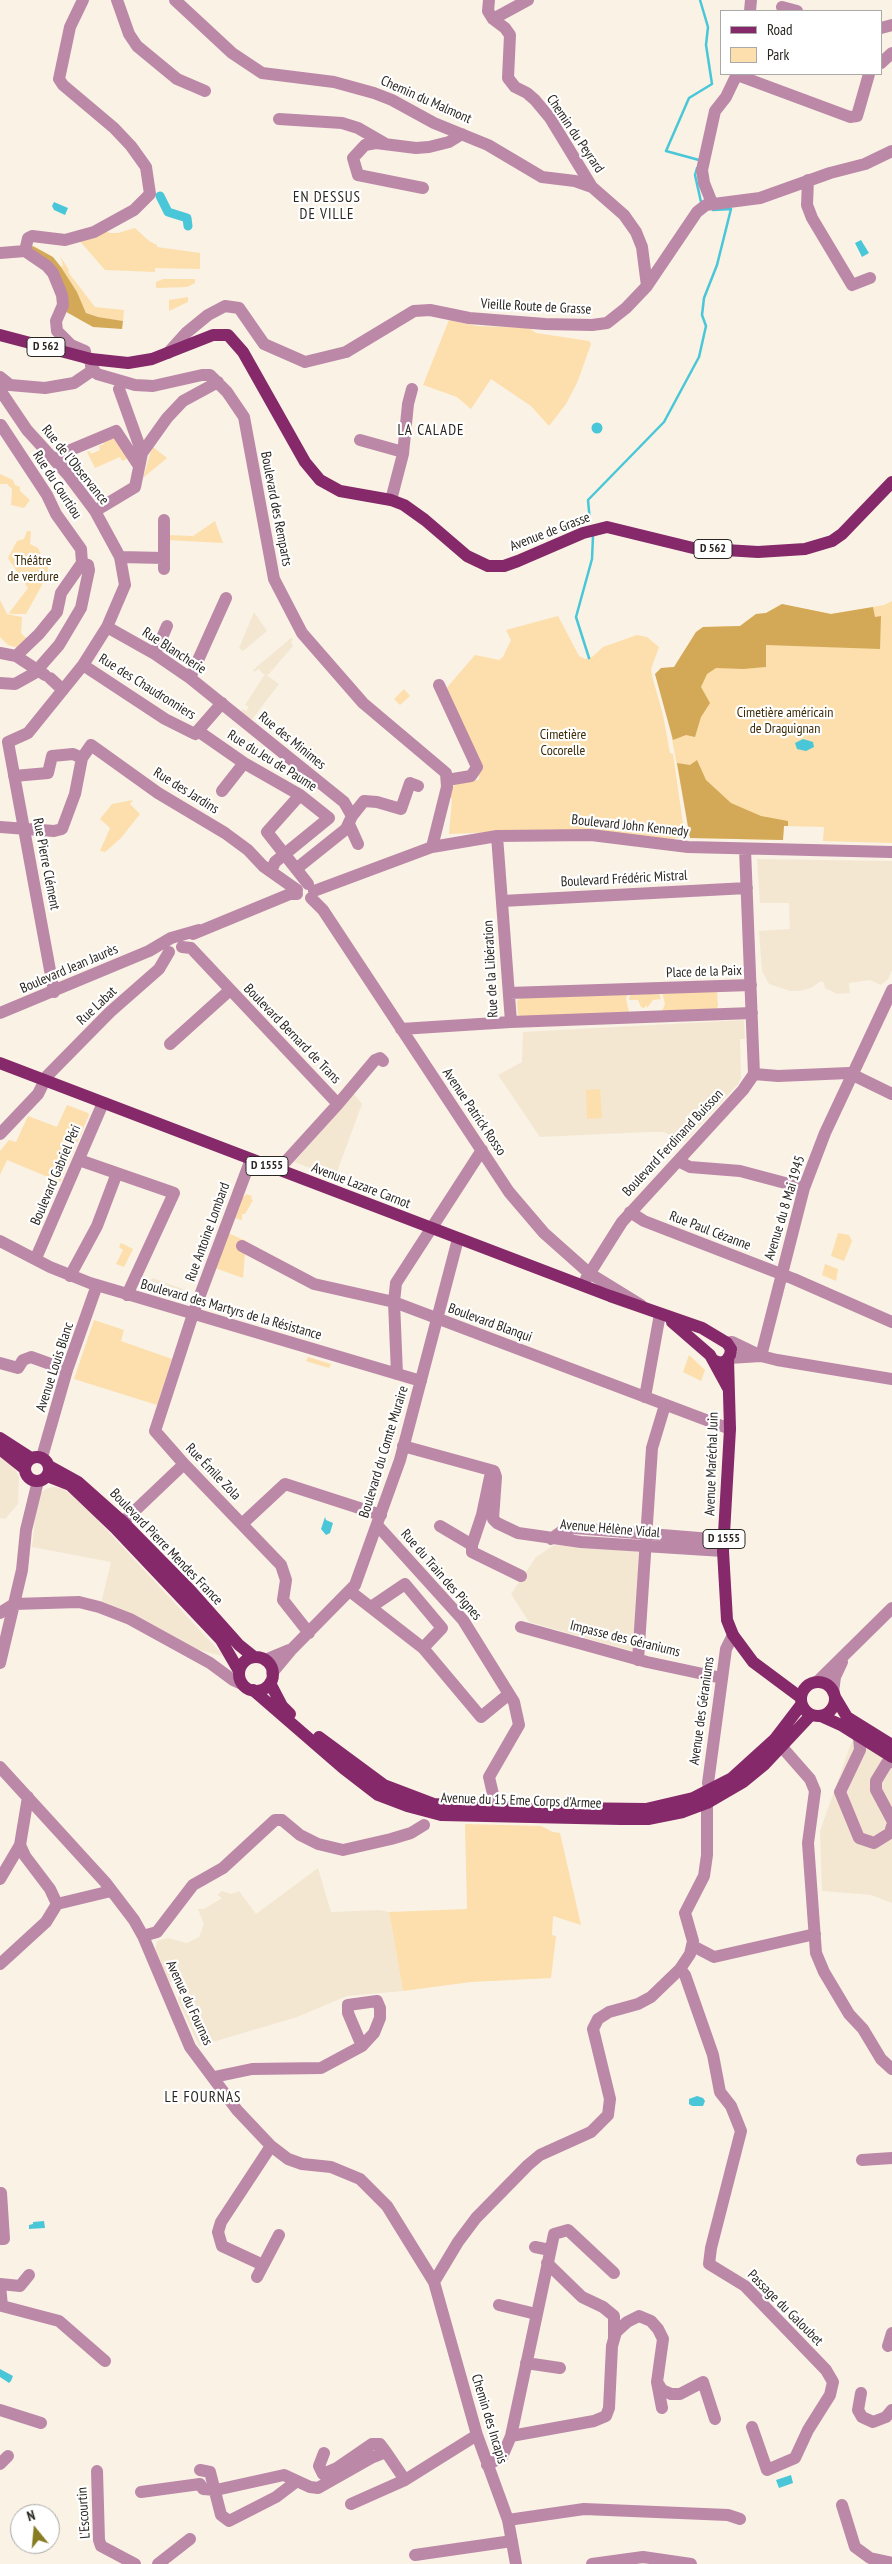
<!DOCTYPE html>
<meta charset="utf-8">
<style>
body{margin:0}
#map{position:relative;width:892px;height:2564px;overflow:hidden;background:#faf2e4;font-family:"PT Sans Narrow",sans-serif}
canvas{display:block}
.legend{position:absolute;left:720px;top:10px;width:162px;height:65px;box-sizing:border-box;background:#fff;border:1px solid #aaa9a7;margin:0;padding:6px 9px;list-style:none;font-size:15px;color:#2a2722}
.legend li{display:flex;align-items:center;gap:10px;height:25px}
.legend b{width:25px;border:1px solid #aaa9a7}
.north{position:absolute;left:10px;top:2504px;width:50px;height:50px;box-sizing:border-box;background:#fff;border:1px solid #aaa9a7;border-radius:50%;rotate:343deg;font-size:14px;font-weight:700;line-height:20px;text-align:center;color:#2a2722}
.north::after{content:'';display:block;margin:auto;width:18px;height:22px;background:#877c22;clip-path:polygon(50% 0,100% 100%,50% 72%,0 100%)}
</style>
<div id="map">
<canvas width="892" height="2564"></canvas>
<ul class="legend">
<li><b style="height:6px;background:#85296a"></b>Road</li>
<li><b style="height:14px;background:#fcdfac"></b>Park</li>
</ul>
<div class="north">N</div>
</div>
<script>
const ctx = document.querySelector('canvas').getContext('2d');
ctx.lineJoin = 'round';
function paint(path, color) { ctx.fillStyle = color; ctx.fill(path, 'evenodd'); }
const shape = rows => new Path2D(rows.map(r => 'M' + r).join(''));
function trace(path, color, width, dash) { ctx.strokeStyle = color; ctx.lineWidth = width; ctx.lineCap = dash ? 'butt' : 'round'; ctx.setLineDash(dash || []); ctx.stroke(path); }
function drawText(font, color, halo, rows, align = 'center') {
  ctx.font = font + ' "PT Sans Narrow",sans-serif'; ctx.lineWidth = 4.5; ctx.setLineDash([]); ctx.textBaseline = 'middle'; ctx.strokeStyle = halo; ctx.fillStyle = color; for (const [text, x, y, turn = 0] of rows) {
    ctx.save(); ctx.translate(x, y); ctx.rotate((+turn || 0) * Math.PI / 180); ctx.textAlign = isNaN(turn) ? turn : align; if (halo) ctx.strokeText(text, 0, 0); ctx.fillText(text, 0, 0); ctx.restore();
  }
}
const built = shape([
 [254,612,267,631,243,651,239,648],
 [291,638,293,639,291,643,293,646,268,675,263,674,259,669,254,672,253,670],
 [265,674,279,684,250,722,240,712,243,709,246,711,249,707,245,705],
 [757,859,892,861,892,970,888,979,881,985,870,980,849,983,850,993,837,994,825,988,824,983,821,981,811,988,799,991,790,991,769,984,762,971,759,931,790,929,789,903,760,903],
 [744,1020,745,1039,740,1039,741,1078,738,1084,684,1142,664,1132,647,1132,540,1137,498,1075,522,1062,523,1032],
 [354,1094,362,1104,335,1177,294,1162],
 [152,1278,183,1289,182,1291,168,1286,161,1297,153,1294,155,1288,149,1284],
 [0,1457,13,1466,19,1477,18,1504,5,1519,0,1518],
 [53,1487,63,1488,91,1513,222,1654,222,1656,189,1647,101,1604,111,1562,32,1547,37,1497,45,1489],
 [554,1545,642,1552,636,1652,529,1622,511,1594,536,1557],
 [853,1738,892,1760,892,1903,871,1895,822,1891,820,1831],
 [318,1868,331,1912,379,1910,389,1912,403,1991,347,1996,297,2017,199,2046,178,2000,181,1991,178,1982,168,1982,155,1951,157,1941,168,1938,187,1943,199,1937,204,1924,198,1909,204,1909,222,1898,217,1895,222,1891,231,1894,239,1891,256,1914]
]);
const green = shape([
 [135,228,149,241,157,245,157,247,200,253,200,269,155,268,155,272,105,270,78,239,102,230,110,233,118,233],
 [60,256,69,270,68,272,95,307,124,310,123,321,98,317,86,313,77,292,61,267,63,265],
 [163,279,195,279,195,283,187,287,156,288,156,282],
 [188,297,188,302,169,311,169,300],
 [449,320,477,326,529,328,536,333,589,341,591,344,577,383,566,404,549,426,531,406,491,379,471,409,457,397,423,385],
 [116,431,129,458,122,461,120,457,95,468,87,452,90,451,91,454,100,450,99,446,104,444,101,437],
 [153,447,167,458,143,478,150,454],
 [0,474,13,480,15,485,20,487,20,491,30,500,24,508,11,505,12,489,7,484,0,484],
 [215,521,223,543,167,540,167,535,193,536],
 [27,531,31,531,30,544,38,548,43,559,48,562,48,574,26,614,13,614,9,613,28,588,8,558,17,541,24,539],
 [0,600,7,614,22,617,21,633,29,641,22,649,8,645,0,637],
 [892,601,892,843,823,841,824,827,784,826,783,840,690,838,669,722,655,674,661,668,674,667,696,632,703,627,740,626,756,614,766,613,782,604,831,614,884,605],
 [558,616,579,656,585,659,592,657,603,647,637,635,647,637,659,647,651,669,652,676,663,715,670,753,673,754,685,838,675,838,671,841,518,831,449,834,452,799,448,796,457,780,479,780,479,763,444,691,475,655,499,660,503,657,511,640,506,630],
 [404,689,410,696,400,705,394,699],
 [133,800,130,804,140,814,121,838,105,852,100,851,110,828,100,819,112,804],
 [659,992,661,999,653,1000,647,1008,647,1005,644,1008,641,1007,638,1000,629,1000,630,994],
 [662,992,717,992,718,1006,716,1009,662,1011,665,1004],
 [628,993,626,999,629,1012,522,1017,518,1015,517,1001,522,997],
 [600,1089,602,1118,587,1119,586,1090],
 [67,1105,88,1113,89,1115,60,1182,7,1160,0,1175,0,1151,9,1140,16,1142,28,1116,57,1127],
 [246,1194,252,1196,251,1199,253,1200,245,1214,242,1214,242,1220,234,1218,242,1196,245,1196],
 [228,1233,246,1241,243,1278,215,1268],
 [838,1233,849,1235,852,1241,844,1261,831,1256],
 [121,1243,133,1249,124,1267,116,1264,123,1250,119,1247],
 [825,1264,838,1269,836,1281,822,1275],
 [94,1320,124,1330,121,1341,172,1359,157,1405,74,1379],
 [689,1355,705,1370,701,1381,683,1372],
 [308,1357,331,1364,329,1368,306,1361],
 [465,1824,541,1826,553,1832,560,1833,581,1925,553,1916,552,1935,556,1936,551,1978,471,1982,403,1991,389,1912,467,1909]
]);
const forest = shape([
 [33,246,53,257,61,267,77,292,86,313,98,317,123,321,122,329,93,327,61,309,62,295,33,254,31,247],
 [782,604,831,614,873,607,875,617,881,616,880,649,766,645,766,667,743,669,716,668,707,674,701,687,710,703,701,717,695,737,686,735,673,740,655,674,661,668,674,667,696,632,703,627,740,626,756,614,766,613],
 [697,760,706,780,731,803,761,816,788,821,788,826,784,826,783,840,690,838,677,763,690,765]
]);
const water = shape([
 [54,202,68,208,65,215,54,210,52,206],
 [861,240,869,253,862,257,855,243],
 '591.5 428a5.5 5.5 0 1 1 11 0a5.5 5.5 0 1 1-11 0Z',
 [803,739,813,742,814,747,806,751,797,749,795,743],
 [325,1517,326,1520,333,1523,330,1533,326,1535,321,1529],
 [697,2096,703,2098,705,2101,703,2106,692,2106,689,2104,689,2099],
 [44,2221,45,2228,29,2229,29,2225,33,2224,33,2222],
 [0,2369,13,2376,11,2381,9,2383,0,2377],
 [791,2475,793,2483,779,2488,776,2480]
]);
const stream = shape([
 [699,160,666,151,689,98,712,84,706,45,708,27,700,0],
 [697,168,695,175,701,202],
 [590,522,588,500,664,422,699,357,706,326,702,315,704,298,717,265,731,209,713,210],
 [589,658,576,617,592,559,593,536]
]);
const canal = shape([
 [160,196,168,212,187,218,188,226]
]);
const minor = shape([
 [117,0,129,34,137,46,177,79,205,91],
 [175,0,232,53,262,73,334,82,374,93,392,100,434,123,488,145,542,177,575,181,592,187,624,215,636,232,642,247,647,286],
 [489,0,488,11,493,19,505,28,510,35,508,78,515,87,527,93,535,100,550,118,592,187],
 [782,7,797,11],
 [750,11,751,0],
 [493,19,528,0],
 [881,28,892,25],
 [881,63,892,53],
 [737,75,850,117,857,116,869,74],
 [279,119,342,123,358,128,384,143],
 [808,180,807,205,812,218,852,285,870,278],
 [423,188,358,175,353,158,365,145,376,143,416,148,429,147,449,142,462,134],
 [712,203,704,183,702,170,715,111,726,97,737,74],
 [25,251,28,238,32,236,65,240,94,232,134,210,150,194,146,167,131,146,114,128,63,85,59,79,70,27,83,0],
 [0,253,25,251,47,266,53,273,62,295,63,305,56,321,57,331,71,345,85,351,86,358],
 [168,353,186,333,208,315,225,306,239,308,264,344,305,362,346,352,414,311,430,310,469,318,545,324,592,325,607,323,626,308,647,286,697,212,706,205,760,198,830,173,865,164,892,151],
 [91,359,91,366,97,374,135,385,153,386,202,375,210,375,227,392,244,417,274,579,302,633,363,703,446,773,447,787,432,847],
 [0,377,10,385,45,388,74,383,93,370],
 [119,389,142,453],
 [0,390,27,430,68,475,95,511,120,557,125,585,107,627,83,665,28,733,8,742,54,992],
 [1,425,47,495,56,514,81,549,82,563],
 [360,440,403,452],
 [66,466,60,458,61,454,116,431,139,466],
 [391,500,403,454,408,404,412,389],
 [95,511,135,487,142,453,167,418,183,401,218,382],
 [120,557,164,558,164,569],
 [164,558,164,520],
 [107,627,155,654,190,678,344,802,352,816,346,829,296,869],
 [0,653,16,656,45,675],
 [155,654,167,626],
 [16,656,39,634,57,612,61,593,82,563],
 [83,665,165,719,195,734,222,703],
 [38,669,59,645,81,608,89,570,88,565,82,563],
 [50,678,63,690],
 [190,678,226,598],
 [0,683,15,684,40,670],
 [439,685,477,767,471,776,447,780],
 [198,731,244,763,300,795,329,818,275,862,271,871],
 [14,776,48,773,52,756,73,754,82,758],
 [222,791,244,763],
 [300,795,267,832,308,884],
 [352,816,364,801,377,802,401,809,410,783,418,786],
 [349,824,358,844],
 [0,827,54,831,62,829,75,794,82,758,91,745,158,793,225,833,248,850,263,866,297,890],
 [497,836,511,1022],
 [314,891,432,847,497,836,591,835,688,847,892,852],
 [311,898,323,910,509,1192,544,1233,589,1273,641,1305],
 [502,901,747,888],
 [193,934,290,894,297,894],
 [182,947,191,948,338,1104,278,1170],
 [509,993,751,985],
 [0,1013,149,951,171,938,199,930],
 [401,1029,511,1022,752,1013],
 [170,1044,230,990],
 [754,1074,778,1076,849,1073,892,1094],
 [338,1104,375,1060,380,1058,383,1061],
 [0,1134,38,1094,47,1076,110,1012,159,969,169,952],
 [251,1159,193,1314,155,1431,184,1464,281,1565,286,1580,283,1600,309,1633],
 [79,1160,174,1193,127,1295],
 [678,1161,690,1167,740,1171,804,1188],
 [630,1212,644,1221,794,1279,892,1322],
 [0,1241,50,1267,90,1283,421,1381],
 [242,1246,314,1284,394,1302,730,1429],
 [36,1258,103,1103],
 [70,1276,97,1226,117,1173],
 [586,1279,622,1222,743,1090,754,1074,745,849],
 [727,1343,732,1342,761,1356,777,1360,892,1379],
 [761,1356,804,1188,825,1133,892,990],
 [729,1358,761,1356],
 [0,1363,18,1368,23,1360,31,1357,67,1370],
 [397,1374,394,1302,396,1283,482,1150],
 [645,1397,660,1314],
 [403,1446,494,1471,496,1477,493,1519,497,1523,518,1533,581,1542,723,1551],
 [42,1457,67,1370,97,1285],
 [490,1477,482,1515,472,1545,472,1552,521,1576],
 [123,1522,184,1464],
 [242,1524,285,1484,381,1515],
 [377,1525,463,1620,514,1702,519,1725,489,1777,496,1807],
 [440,1526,472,1545],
 [551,1539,562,1531,575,1528,724,1540],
 [351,1592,423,1648,481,1717,509,1694],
 [371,1607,405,1584,442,1628,423,1648],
 [0,1613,14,1604,79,1602,99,1607,130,1619,210,1663,233,1680,242,1684],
 [521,1627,647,1662,722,1678],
 [265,1660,289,1650],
 [638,1660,652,1448,665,1405],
 [0,1663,22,1570,26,1530,38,1481],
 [272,1673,292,1649,355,1585,400,1460,458,1239],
 [817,1682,892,1608],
 [833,1692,835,1677,842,1662],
 [859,1736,860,1750,840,1792,859,1838,874,1843,890,1833,892,1826],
 [781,1746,810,1779,815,1791,808,1843,816,1953,824,1972,849,2014,863,2029,881,2059,892,2069],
 [892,1762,887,1763,876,1781,876,1790,892,1820],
 [0,1767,105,1882,134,1920,143,1936,190,2047,237,2110,271,2146,288,2159,302,2164,331,2167,360,2179,387,2206,434,2282,477,2435,508,2520,516,2564],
 [710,1791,708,1783,726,1649,733,1635],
 [0,1879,20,1845],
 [57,1904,111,1891],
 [143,1936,157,1932,193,1885,223,1868,275,1820,282,1820,300,1835,318,1844,343,1850,391,1839,411,1833,424,1825],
 [693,1946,714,1957,815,1934],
 [0,1964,46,1922,57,1904,50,1889,25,1856,20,1845,28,1797],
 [680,1969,685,1975,713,2055,720,2092,731,2106,741,2131,711,2248,709,2264,745,2286,826,2370,833,2382,830,2395,808,2430,795,2458,767,2470,752,2427],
 [214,2077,252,2069,321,2068,362,2046,374,2033,380,2018,380,2008,377,2001,348,2005,348,2013,362,2046],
 [862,2160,892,2158],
 [0,2239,4,2239,1,2193],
 [535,2247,550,2250],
 [547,2263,582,2297,603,2307,614,2316,614,2339],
 [263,2265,222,2246,218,2232,221,2222,271,2146],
 [257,2277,279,2235],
 [434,2282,458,2242,476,2218,528,2165,540,2155,591,2132,608,2115,610,2099,593,2029,598,2019,609,2012,638,2004,651,1997,680,1969,690,1954,693,1941,685,1913,704,1876,707,1855,707,1803],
 [0,2284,20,2286,29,2275],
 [0,2285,2,2306,59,2321,105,2361],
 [499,2305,536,2314],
 [888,2346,892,2333],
 [526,2363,560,2368],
 [657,2382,662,2408],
 [861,2393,858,2410,862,2417,873,2422,886,2417,892,2410],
 [0,2410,41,2423],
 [511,2436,594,2421,606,2416,609,2408,612,2346,616,2332,627,2322,639,2316,651,2321,658,2329,663,2339,657,2382,662,2390,671,2394,680,2394,703,2382,715,2419],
 [324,2453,319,2466,323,2474,337,2468,372,2444,380,2444,386,2452],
 [0,2464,8,2456],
 [487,2465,502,2457,511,2436,554,2234,568,2230,614,2273],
 [200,2470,210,2472,221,2515,229,2521,276,2497,297,2481],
 [97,2471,99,2540,101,2546,135,2564],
 [141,2492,200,2484,203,2489,216,2490,284,2475,310,2487,318,2488,371,2458,386,2452,405,2480,477,2435],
 [351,2504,405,2480],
 [842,2505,855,2547,870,2558,892,2563],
 [508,2520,584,2509,728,2515,740,2519],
 [415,2555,512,2541],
 [158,2564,190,2539],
 [592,2564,643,2557,691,2564]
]);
const major = shape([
 [0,335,91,359,128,363,152,359,213,335,228,335,243,352,305,462,320,480,340,491,391,500,404,505,425,520,467,556,488,566,504,566,518,561,583,533,607,527,693,548,758,552,805,549,832,541,842,534,892,482],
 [0,1063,610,1296,702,1328,727,1343,731,1349,730,1355,726,1361,720,1363,713,1360],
 [672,1322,710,1355,728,1388],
 [728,1359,730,1429,723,1551,727,1620,733,1635,753,1662,800,1697],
 [0,1438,31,1458],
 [0,1449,25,1469],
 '25 1469a12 12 0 1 1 24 0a12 12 0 1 1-24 0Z',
 [49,1466,78,1482,123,1522,190,1590,239,1645,254,1657],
 [47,1476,70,1485,115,1528,221,1640,239,1671],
 '239 1674a17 17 0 1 1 34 0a17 17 0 1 1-34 0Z',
 '801 1699a17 17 0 1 1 34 0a17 17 0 1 1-34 0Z',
 [270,1683,282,1706,290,1714],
 [253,1690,343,1768,378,1795,407,1806,441,1815,621,1819,648,1819,683,1812,707,1803,743,1782,765,1764,811,1715],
 [835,1697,847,1717,892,1745],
 [821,1716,841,1725,892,1757],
 [319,1737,384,1785,434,1804,476,1807,646,1809,693,1798,732,1778,775,1739,801,1705]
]);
const shields = [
 [46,347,38],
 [713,549,38],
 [267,1166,42],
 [724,1539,42]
];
const shieldNames = [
 ["D 562",46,347],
 ["D 562",713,549],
 ["D 1555",267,1166],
 ["D 1555",724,1539]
];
const streetNames = [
 ["Chemin du Malmont",426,100,24],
 ["Chemin du Peyrard",575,134,56],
 ["Vieille Route de Grasse",536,307,3],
 ["Rue de l'Observance",75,465,51],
 ["Rue du Courtiou",57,485,57],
 ["Boulevard des Remparts",276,509,79],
 ["Avenue de Grasse",550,532,-21],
 ["Rue Blancherie",174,651,33],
 ["Rue des Chaudronniers",147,687,32],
 ["Rue des Minimes",292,741,39],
 ["Rue du Jeu de Paume",272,761,32],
 ["Rue des Jardins",186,791,32],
 ["Boulevard John Kennedy",630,826,6],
 ["Rue Pierre Clément",46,864,79],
 ["Boulevard Frédéric Mistral",624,879,-3],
 ["Boulevard Jean Jaurès",69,969,-23],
 ["Rue de la Libération",491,969,-93],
 ["Place de la Paix",704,972,-2],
 ["Rue Labat",97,1006,-43],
 ["Boulevard Bernard de Trans",292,1034,46],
 ["Avenue Patrick Rosso",474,1112,56],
 ["Boulevard Ferdinand Buisson",673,1143,-47],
 ["Boulevard Gabriel Péri",56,1175,-67],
 ["Avenue Lazare Carnot",361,1186,21],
 ["Avenue du 8 Mai 1945",785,1208,-73],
 ["Rue Paul Cézanne",710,1231,21],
 ["Rue Antoine Lombard",208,1232,-70],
 ["Boulevard des Martyrs de la Résistance",231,1310,16],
 ["Boulevard Blanqui",490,1323,20],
 ["Avenue Louis Blanc",55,1367,-72],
 ["Boulevard du Comte Muraire",384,1452,-73],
 ["Avenue Maréchal Juin",712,1464,-88],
 ["Rue Émile Zola",213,1472,46],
 ["Avenue Hélène Vidal",610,1529,5],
 ["Boulevard Pierre Mendes France",166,1547,46],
 ["Rue du Train des Pignes",441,1575,49],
 ["Impasse des Géraniums",625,1639,14],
 ["Avenue des Géraniums",702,1711,-82],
 ["Avenue du 15 Eme Corps d'Armee",521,1801,2],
 ["Avenue du Fournas",189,2003,65],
 ["Passage du Galoubet",785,2308,45],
 ["Chemin des Incapis",489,2419,73],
 ["L'Escourtin",84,2513,-94]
];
const parkNames = [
 ["Théâtre",33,561],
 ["de verdure",33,577],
 ["Cimetière américain",785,713],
 ["de Draguignan",785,729],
 ["Cimetière",563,735],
 ["Cocorelle",563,751]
];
const neighbourhoodNames = [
 ["EN DESSUS",327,198],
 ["DE VILLE",327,215],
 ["LA CALADE",431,431],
 ["LE FOURNAS",203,2098]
];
paint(built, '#f3e7d2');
paint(green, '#fcdfac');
paint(forest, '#d3a958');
paint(water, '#49c7d8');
trace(stream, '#49c7d8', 2.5);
trace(canal, '#49c7d8', 9);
trace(minor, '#bc88a8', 12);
trace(major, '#85296a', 12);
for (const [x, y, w] of shields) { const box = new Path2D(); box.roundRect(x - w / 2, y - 9.5, w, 19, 4); ctx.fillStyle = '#fff'; ctx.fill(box); trace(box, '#2a2722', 1); }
drawText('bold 12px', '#2a2722', null, shieldNames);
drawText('14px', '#2a2722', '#fff', streetNames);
drawText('14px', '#3e2d08', '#fff', parkNames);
ctx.letterSpacing = '1px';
drawText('15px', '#2a2722', '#fff', neighbourhoodNames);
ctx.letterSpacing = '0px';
</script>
